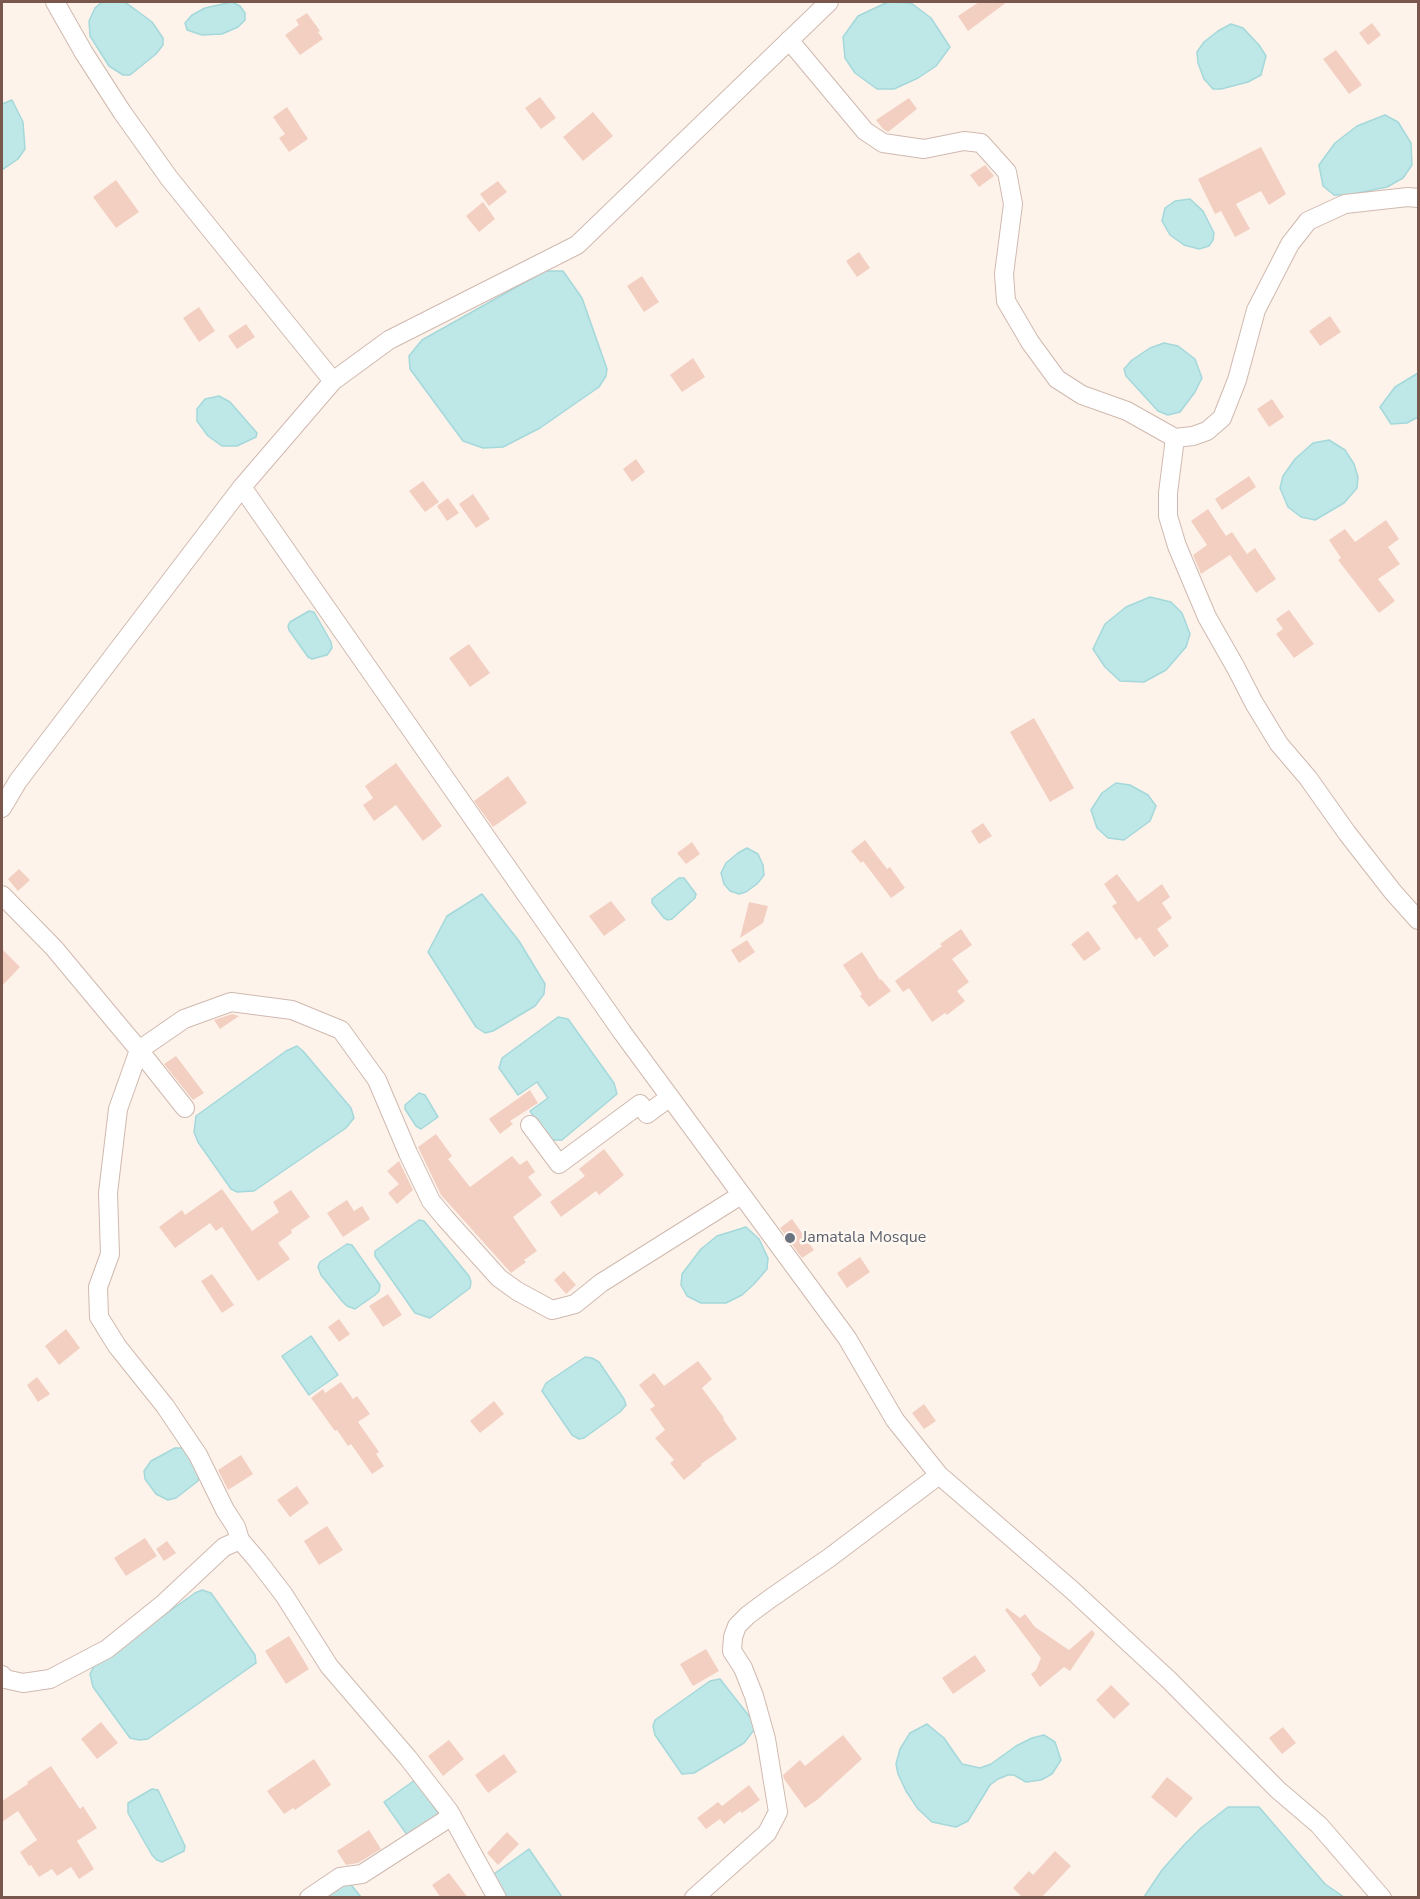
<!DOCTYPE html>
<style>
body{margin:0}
#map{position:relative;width:1420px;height:1899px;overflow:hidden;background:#fdf3eb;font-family:"Nunito Sans",sans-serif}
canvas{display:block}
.frame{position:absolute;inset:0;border:3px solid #79574c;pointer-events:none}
</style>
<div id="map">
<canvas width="1420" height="1899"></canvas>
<div class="frame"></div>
</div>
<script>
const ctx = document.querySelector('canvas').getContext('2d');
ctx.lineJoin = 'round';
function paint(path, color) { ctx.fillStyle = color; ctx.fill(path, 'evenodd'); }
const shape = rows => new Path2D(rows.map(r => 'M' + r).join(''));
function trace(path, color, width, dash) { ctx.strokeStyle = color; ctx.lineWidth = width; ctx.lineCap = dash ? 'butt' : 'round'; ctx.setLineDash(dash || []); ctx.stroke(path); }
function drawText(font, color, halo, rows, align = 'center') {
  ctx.font = font + ' "Nunito Sans",sans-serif'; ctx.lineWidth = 5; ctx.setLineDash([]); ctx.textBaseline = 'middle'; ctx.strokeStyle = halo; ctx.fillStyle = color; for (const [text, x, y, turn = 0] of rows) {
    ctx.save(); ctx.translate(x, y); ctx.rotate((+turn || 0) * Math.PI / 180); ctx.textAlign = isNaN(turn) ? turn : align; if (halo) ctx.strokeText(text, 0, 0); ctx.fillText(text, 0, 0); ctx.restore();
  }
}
const water = shape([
 [102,2,125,2,152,22,163,38,163,45,156,54,130,75,123,75,109,66,90,36,89,21,95,8,102,2],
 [232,2,240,6,245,13,245,20,238,27,222,34,202,35,187,30,185,23,192,15,205,8,232,2],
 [888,2,911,3,931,18,950,47,936,66,918,78,894,89,877,89,855,73,845,58,843,37,858,16,888,2],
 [1231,24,1243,28,1259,45,1266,56,1261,75,1248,82,1221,89,1213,89,1204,79,1198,63,1197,52,1204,42,1218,31,1231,24],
 [12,100,23,122,25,149,18,159,2,170,2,104,12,100],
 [1385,115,1398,122,1411,143,1412,165,1403,178,1387,187,1348,195,1334,195,1323,186,1319,165,1335,143,1357,126,1385,115],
 [1190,199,1203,211,1214,233,1213,240,1209,246,1199,249,1184,245,1170,235,1162,221,1165,208,1175,201,1190,199],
 [545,271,563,271,582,298,607,369,606,376,599,387,540,428,503,447,483,448,463,441,410,369,409,356,422,340,545,271],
 [1164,343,1178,346,1195,359,1202,378,1195,392,1180,412,1168,415,1158,411,1126,376,1124,369,1132,360,1150,348,1164,343],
 [1418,373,1418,417,1407,423,1391,424,1380,407,1395,387,1418,373],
 [219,396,230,402,257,433,256,437,237,446,222,446,208,436,197,421,197,409,205,399,219,396],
 [1329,440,1345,450,1354,464,1358,477,1357,488,1344,503,1315,520,1301,517,1288,507,1280,488,1283,476,1295,459,1313,443,1329,440],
 [1150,597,1171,602,1182,613,1190,634,1186,647,1166,670,1144,682,1120,681,1105,667,1093,649,1105,624,1126,607,1150,597],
 [309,611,314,612,331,642,332,648,327,655,312,659,308,657,289,630,288,626,290,622,309,611],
 [1116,783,1130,785,1148,795,1156,806,1150,821,1124,840,1108,838,1097,828,1091,810,1102,793,1116,783],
 [747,848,758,854,763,865,764,875,757,884,746,892,739,894,730,891,724,884,721,873,726,863,738,853,747,848],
 [679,878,684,878,696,894,695,898,672,919,668,920,664,918,652,903,652,899,679,878],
 [482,894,519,941,545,984,544,994,535,1006,493,1031,485,1033,476,1027,428,952,447,916,482,894],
 [558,1017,568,1019,614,1083,617,1094,562,1140,550,1140,530,1111,548,1098,537,1082,518,1095,499,1068,502,1058,558,1017],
 [297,1046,303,1051,351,1108,354,1118,346,1128,254,1191,237,1192,231,1189,198,1142,194,1132,196,1116,286,1051,297,1046],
 [419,1093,425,1095,438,1117,421,1129,416,1126,405,1109,405,1105,419,1093],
 [419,1220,424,1221,469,1276,471,1282,470,1288,430,1318,415,1313,375,1256,375,1251,419,1220],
 [746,1227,759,1239,768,1258,767,1269,754,1284,742,1295,726,1303,701,1303,687,1296,681,1285,682,1274,701,1249,717,1236,746,1227],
 [347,1244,352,1245,380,1285,379,1291,375,1295,355,1309,347,1306,342,1301,321,1275,318,1267,320,1262,347,1244],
 [311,1336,338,1375,309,1395,282,1356,311,1336],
 [585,1357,592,1358,599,1362,624,1399,626,1405,620,1412,584,1438,579,1439,572,1435,542,1391,546,1383,585,1357],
 [175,1448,184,1448,199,1472,198,1481,176,1498,168,1500,156,1494,145,1479,144,1471,151,1461,175,1448],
 [202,1590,211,1593,255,1655,256,1663,148,1739,139,1740,130,1738,93,1687,90,1674,95,1664,195,1593,202,1590],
 [720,1679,753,1721,754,1730,744,1743,694,1773,682,1774,655,1735,653,1726,655,1720,710,1681,720,1679],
 [927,1724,944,1738,962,1764,980,1768,991,1764,1016,1746,1032,1738,1044,1735,1055,1742,1061,1760,1052,1774,1041,1780,1026,1782,1014,1775,1008,1775,998,1779,990,1785,968,1821,956,1827,932,1822,918,1809,906,1791,898,1774,896,1764,900,1749,910,1733,927,1724],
 [415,1780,441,1817,410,1839,384,1802,415,1780],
 [152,1789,158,1790,185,1846,184,1851,162,1862,157,1860,152,1855,128,1813,128,1803,152,1789],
 [1228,1807,1259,1807,1325,1884,1344,1897,1144,1897,1162,1870,1184,1845,1201,1828,1228,1807],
 [529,1849,562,1897,506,1897,491,1876,529,1849],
 [348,1881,361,1897,320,1898,348,1881]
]);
const building = shape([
 [979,2,1007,2,968,31,958,16],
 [307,13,320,31,318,32,323,39,300,55,285,35,299,25,296,20],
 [1372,23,1381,35,1368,45,1359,33],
 [1336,50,1362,85,1349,94,1323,59],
 [540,97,556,118,541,129,525,108],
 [909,98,917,109,888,132,883,129,876,120],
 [287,107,308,139,289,152,279,138,285,134,273,117],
 [593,112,613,136,583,161,563,137],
 [1261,147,1286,194,1269,205,1261,191,1236,204,1250,229,1235,237,1221,211,1215,214,1198,179],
 [985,165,994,176,979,187,970,175],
 [116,180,139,212,116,228,93,197],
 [498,181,507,192,489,206,480,194],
 [483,202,495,219,479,232,466,216],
 [859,252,870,268,857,277,846,261],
 [642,276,659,302,644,312,627,286],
 [199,307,215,331,199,342,183,318],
 [1330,316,1341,332,1320,346,1309,331],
 [246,324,255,337,237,349,228,336],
 [693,358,705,377,682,392,670,375],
 [1272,399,1284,417,1269,427,1257,409],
 [636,459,645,472,632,482,623,469],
 [1249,476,1256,487,1222,510,1215,499],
 [423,481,439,502,425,512,409,491],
 [473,494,490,519,476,528,459,504],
 [448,498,459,513,447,521,437,506],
 [1208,509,1226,536,1232,532,1247,554,1255,548,1276,579,1256,593,1230,555,1201,574,1193,555,1207,545,1191,521],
 [1386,520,1399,539,1388,547,1400,564,1378,579,1395,601,1379,613,1338,560,1341,558,1329,540,1345,529,1355,542],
 [1289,610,1314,644,1294,658,1276,634,1283,629,1276,619],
 [469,644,490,673,470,687,449,658],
 [1034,718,1074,788,1050,802,1010,732],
 [396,763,442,826,423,841,396,805,374,821,363,805,373,798,365,786],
 [508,776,527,803,493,827,474,801],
 [983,823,992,836,979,844,971,831],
 [865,840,887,869,890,867,905,888,891,898,863,861,861,863,851,851],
 [692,842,700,854,686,864,677,853],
 [19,869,30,880,18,891,8,879],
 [1117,874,1138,902,1162,884,1170,897,1162,903,1172,918,1157,929,1169,946,1154,957,1140,937,1136,940,1112,906,1117,903,1104,884],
 [611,901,626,920,604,936,589,916],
 [749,902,768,906,763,923,740,938],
 [961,929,972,945,952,959,969,982,957,991,965,1001,947,1015,945,1013,932,1022,909,988,903,992,895,981,942,946,940,944],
 [1088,931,1101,949,1084,961,1071,944],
 [747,940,755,952,739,963,731,950],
 [2,949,20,967,2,986],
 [862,952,880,980,881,979,891,991,869,1007,860,996,862,994,843,965],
 [232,1014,239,1016,220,1029,214,1020],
 [176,1056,204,1093,193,1100,164,1064],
 [530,1090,538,1103,510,1121,513,1124,500,1134,489,1119],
 [436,1134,452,1156,448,1159,470,1187,512,1156,520,1165,527,1160,535,1172,528,1177,542,1195,513,1217,537,1251,524,1260,526,1262,511,1273,441,1195,418,1147],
 [604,1149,624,1175,599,1195,596,1191,561,1217,550,1202,585,1176,579,1169],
 [399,1161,413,1190,397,1204,388,1193,399,1184,387,1171],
 [222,1189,252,1231,279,1212,273,1202,291,1190,310,1217,291,1230,292,1233,278,1243,290,1259,258,1281,222,1227,216,1231,210,1223,175,1248,159,1227,182,1210,185,1215],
 [347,1200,354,1211,362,1206,370,1219,343,1237,327,1213],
 [792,1219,814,1250,802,1258,780,1228],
 [860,1257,870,1272,847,1288,837,1273],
 [564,1271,576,1285,566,1294,554,1280],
 [212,1274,234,1305,222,1313,201,1281],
 [388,1294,402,1315,383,1327,369,1306],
 [339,1319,350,1334,339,1342,328,1327],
 [66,1329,80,1348,59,1365,45,1346],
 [698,1361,712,1379,702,1388,724,1418,723,1419,737,1439,701,1464,702,1465,684,1480,670,1463,674,1460,655,1438,665,1430,650,1409,655,1406,639,1385,654,1373,664,1386],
 [37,1377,50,1394,38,1402,27,1385],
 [341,1382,353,1399,357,1396,370,1414,358,1422,379,1452,376,1454,384,1466,372,1474,351,1444,348,1446,337,1430,335,1431,311,1398,323,1389,325,1393],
 [494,1401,504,1414,480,1433,470,1421],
 [924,1404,936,1421,924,1429,912,1413],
 [241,1455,253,1474,228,1490,218,1470],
 [297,1486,309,1503,290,1517,277,1500],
 [327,1526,343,1550,319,1565,304,1541],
 [145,1538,157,1556,126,1576,114,1558],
 [167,1541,176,1553,164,1561,156,1549],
 [1007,1608,1020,1618,1025,1614,1035,1627,1069,1650,1092,1630,1095,1634,1070,1671,1064,1667,1040,1687,1031,1674,1036,1670,1041,1658,1005,1610],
 [289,1636,309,1669,286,1684,265,1651],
 [706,1649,719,1671,693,1686,680,1664],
 [975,1655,986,1671,953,1694,942,1678],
 [1111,1685,1130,1704,1114,1719,1096,1700],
 [101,1722,118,1743,97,1759,81,1739],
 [1283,1727,1296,1743,1282,1754,1269,1738],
 [843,1735,862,1759,817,1800,805,1808,784,1779,783,1775,800,1760,805,1766],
 [449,1740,464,1759,443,1776,428,1756],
 [504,1754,517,1772,488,1793,475,1775],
 [314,1759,331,1785,295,1810,293,1808,284,1814,267,1791],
 [51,1766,80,1809,83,1806,97,1828,77,1841,94,1869,79,1879,71,1867,57,1876,52,1869,39,1877,31,1865,29,1866,20,1852,37,1840,18,1811,2,1822,2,1801,28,1784,27,1782],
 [1167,1777,1193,1798,1176,1818,1151,1797],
 [749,1785,760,1800,742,1813,740,1811,724,1824,720,1819,706,1829,697,1818,718,1802,722,1806],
 [369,1830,381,1849,358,1863,346,1865,337,1851],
 [507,1832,519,1844,498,1865,487,1853],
 [1055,1851,1071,1866,1041,1898,1023,1898,1013,1888,1029,1871,1033,1875],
 [449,1873,468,1898,441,1898,432,1885]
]);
const street = shape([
 [55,2,84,53,122,112,169,178,333,381],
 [789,40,865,131,883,143,924,149,964,141,981,143,1007,172,1013,204,1004,274,1006,301,1030,342,1057,379,1082,395,1127,411,1175,438,1193,436,1207,431,1222,418,1237,380,1256,310,1290,244,1308,221,1345,204,1408,197,1418,198],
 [1175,438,1168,493,1168,516,1177,546,1207,617,1236,668,1254,703,1279,744,1308,778,1347,833,1393,892,1418,920],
 [242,487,622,1032,847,1338,895,1420,939,1475,1072,1590,1169,1680,1278,1790,1319,1825,1382,1898],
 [2,808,18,781,242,487,333,381,389,340,577,245,829,2],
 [2,895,54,948,139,1050,185,1108],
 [530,1125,559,1164,640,1104,647,1114,670,1097],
 [240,1540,236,1527,225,1510,198,1455,165,1406,117,1346,99,1317,98,1287,110,1254,108,1193,118,1109,139,1050,184,1019,231,1002,292,1010,341,1030,377,1080,408,1153,431,1201,445,1218,499,1278,517,1291,552,1310,575,1304,601,1283,741,1195],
 [2,1675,5,1679,23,1683,50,1679,107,1649,163,1604,224,1547,240,1540,258,1561,284,1595,329,1666,408,1758,449,1811,497,1898],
 [309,1898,340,1877,362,1874,452,1816],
 [694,1898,767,1833,778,1812,766,1739,754,1696,743,1668,732,1651,733,1637,737,1626,748,1615,771,1598,829,1558,939,1475]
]);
const markers = [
 [790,1238,6,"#6b7280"]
];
const worshipNames = [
 ["Jamatala Mosque",802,1238]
];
paint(water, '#bee7e8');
trace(water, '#a4d8da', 1.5);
paint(building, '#f3cfc2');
trace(street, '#d0b9af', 20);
trace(street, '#fff', 18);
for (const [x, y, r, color] of markers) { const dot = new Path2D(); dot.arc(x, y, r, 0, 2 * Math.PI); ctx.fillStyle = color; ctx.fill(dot); trace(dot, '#fff8f1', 2); }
drawText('16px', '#5b616d', '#fff8f1', worshipNames, 'left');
</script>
